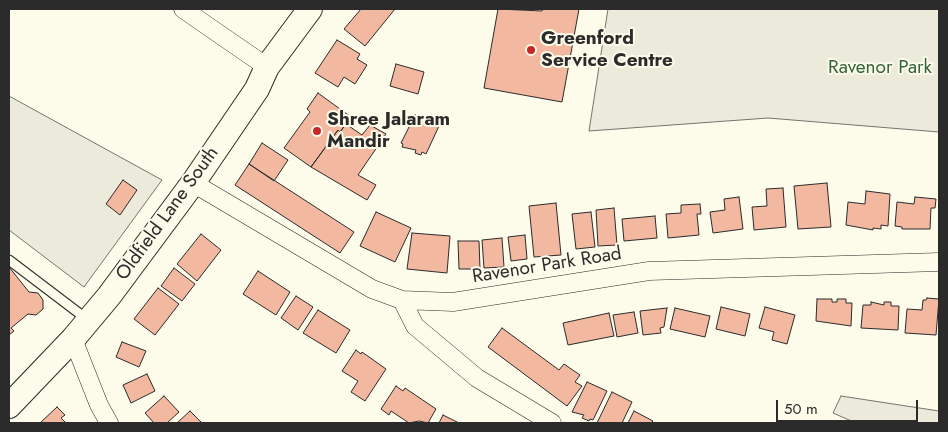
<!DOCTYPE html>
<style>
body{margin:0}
#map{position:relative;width:948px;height:432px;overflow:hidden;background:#fdfbea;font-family:Jost,sans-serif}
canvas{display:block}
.frame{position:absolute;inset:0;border:10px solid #2b2b2b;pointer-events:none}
.scale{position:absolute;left:776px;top:400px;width:142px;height:22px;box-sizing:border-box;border:2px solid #2b2b2b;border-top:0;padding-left:6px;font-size:15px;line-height:18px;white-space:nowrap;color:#2b2b2b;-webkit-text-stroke:4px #fdfbea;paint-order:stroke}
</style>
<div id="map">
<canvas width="948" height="432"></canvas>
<div class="frame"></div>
<div class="scale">50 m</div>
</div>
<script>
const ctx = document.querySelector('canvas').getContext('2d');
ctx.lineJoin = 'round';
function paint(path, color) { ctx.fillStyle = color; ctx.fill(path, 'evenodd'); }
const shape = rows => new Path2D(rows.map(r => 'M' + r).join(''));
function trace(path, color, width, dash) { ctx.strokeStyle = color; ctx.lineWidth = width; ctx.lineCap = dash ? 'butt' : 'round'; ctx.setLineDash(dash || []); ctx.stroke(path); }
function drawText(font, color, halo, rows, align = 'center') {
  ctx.font = font + ' Jost,sans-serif'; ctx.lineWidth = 4; ctx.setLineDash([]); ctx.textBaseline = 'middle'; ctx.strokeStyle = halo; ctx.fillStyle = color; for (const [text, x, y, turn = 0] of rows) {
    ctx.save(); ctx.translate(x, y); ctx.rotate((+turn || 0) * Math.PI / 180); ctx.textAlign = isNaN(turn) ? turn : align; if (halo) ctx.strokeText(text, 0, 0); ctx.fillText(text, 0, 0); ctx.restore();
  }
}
const green = shape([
 [608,9,939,9,939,132,768,118,589,131,608,9],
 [9,96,162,180,84,287,9,230,9,96],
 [841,396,939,411,939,423,856,423,833,413,841,396]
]);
const building = shape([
 [361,9,395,9,365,46,344,29,361,9],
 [498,9,542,11,543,9,579,9,562,102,484,88,498,9],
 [337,40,360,54,357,59,367,65,355,84,344,77,338,87,315,73,337,40],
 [396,64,424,72,418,94,390,86,396,64],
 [318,93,351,117,340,132,338,130,311,167,284,148,310,112,307,109,318,93],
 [415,115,439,126,426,154,422,152,421,155,415,153,416,150,402,147,403,144,401,143,415,115],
 [346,124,362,135,370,125,386,134,358,175,376,185,367,200,311,167,338,130,340,132,346,124],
 [262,143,288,160,274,181,249,164,262,143],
 [249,164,354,232,340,253,235,185,249,164],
 [123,180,137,190,120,215,106,204,123,180],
 [827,183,831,227,798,229,794,186,827,183],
 [783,188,786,227,754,230,752,207,767,206,766,189,783,188],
 [866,191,890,194,888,226,881,225,881,229,873,228,873,230,846,225,848,202,865,204,866,191],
 [739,197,743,229,713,233,710,212,725,210,724,199,739,197],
 [915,197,936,199,935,208,931,208,930,229,902,229,902,227,895,226,897,202,914,204,915,197],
 [556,203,561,255,534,257,529,206,556,203],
 [700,204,701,214,697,214,699,235,668,238,666,214,681,213,681,205,700,204],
 [614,208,617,245,598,246,596,210,614,208],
 [376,212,411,228,395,262,360,246,376,212],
 [591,212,595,247,576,249,572,214,591,212],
 [655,216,657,238,624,241,622,219,655,216],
 [412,233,450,236,447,273,407,269,412,233],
 [201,234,221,250,197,281,177,264,201,234],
 [525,235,527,259,511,261,508,237,525,235],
 [502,238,504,267,484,268,482,240,502,238],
 [458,241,479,241,480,269,459,269,458,241],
 [9,267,29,292,38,293,43,300,43,309,36,315,28,314,11,328,14,331,9,335,9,267],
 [174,268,195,284,182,301,161,286,174,268],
 [258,271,290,292,276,315,243,294,258,271],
 [158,288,179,304,155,335,134,319,158,288],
 [296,296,313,307,298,330,281,318,296,296],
 [927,298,939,299,936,335,905,333,907,309,922,310,923,300,926,300,927,298],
 [817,299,832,299,832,302,837,302,837,299,846,299,846,303,852,303,851,326,816,321,817,299],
 [871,302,884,305,884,302,891,302,891,306,899,306,898,330,861,328,863,305,871,305,871,302],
 [721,307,750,314,745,336,716,329,721,307],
 [765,307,795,315,787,344,772,340,774,332,759,328,765,307],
 [667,308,664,327,660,328,661,333,643,335,640,311,667,308],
 [675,308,710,316,705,337,670,329,675,308],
 [318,310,350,330,336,353,303,333,318,310],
 [634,312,638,333,617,337,613,315,634,312],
 [609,313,614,336,568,345,563,323,609,313],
 [502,328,559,370,564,364,580,375,575,382,582,386,567,406,488,347,502,328],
 [122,342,146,351,139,367,116,357,122,342],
 [356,350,361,354,362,352,386,369,365,401,351,392,358,381,342,371,356,350],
 [147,374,155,391,131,403,123,385,147,374],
 [587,382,607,391,593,420,590,419,589,421,582,418,584,415,572,412,587,382],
 [396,386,403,391,405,388,436,409,428,423,419,421,409,423,391,411,389,415,381,409,396,386],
 [612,392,632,402,622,423,597,423,612,392],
 [164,396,179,412,167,423,154,423,145,413,164,396],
 [57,407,65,415,61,418,66,423,40,423,57,407],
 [190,411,202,423,177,423,190,411],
 [634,411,653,421,651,423,628,423,634,411],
 [443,415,459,423,439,423,443,415]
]);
const lane = shape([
 [9,260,88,320]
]);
const street = shape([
 [183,9,267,67],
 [193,183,372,289,402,300,453,302,649,271,939,262],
 [402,300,415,326,477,378,552,423],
 [73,339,99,405,109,423]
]);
const secondary = shape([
 [9,406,73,339,109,296,193,183,257,89,267,67,310,9]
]);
const markers = [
 [531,50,5,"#c62828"],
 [317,131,5,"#c62828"]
];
const poiNames = [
 ["Greenford",541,39],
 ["Service Centre",541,61],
 ["Shree Jalaram",327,120],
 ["Mandir",327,142]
];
const parkNames = [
 ["Ravenor Park",880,68]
];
const streetNames = [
 ["Oldfield Lane South",168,214,-54],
 ["Ravenor Park Road",547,266,-9]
];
paint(green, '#ecebdb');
trace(green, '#74746e', 1);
paint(building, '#f2b8a0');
trace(building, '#2b2b2b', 1);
trace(lane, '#2b2b2b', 11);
trace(street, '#2b2b2b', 19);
trace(secondary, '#2b2b2b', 26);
trace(lane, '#fdfbea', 9);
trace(street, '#fdfbea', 18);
trace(secondary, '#fdfbea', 24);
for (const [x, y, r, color] of markers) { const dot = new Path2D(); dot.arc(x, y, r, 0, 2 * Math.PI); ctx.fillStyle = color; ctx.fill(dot); trace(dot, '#fdfbea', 2); }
drawText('bold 19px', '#2b2b2b', '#fdfbea', poiNames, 'left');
drawText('19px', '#34623c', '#fdfbea', parkNames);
drawText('19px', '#2b2b2b', '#fdfbea', streetNames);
</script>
